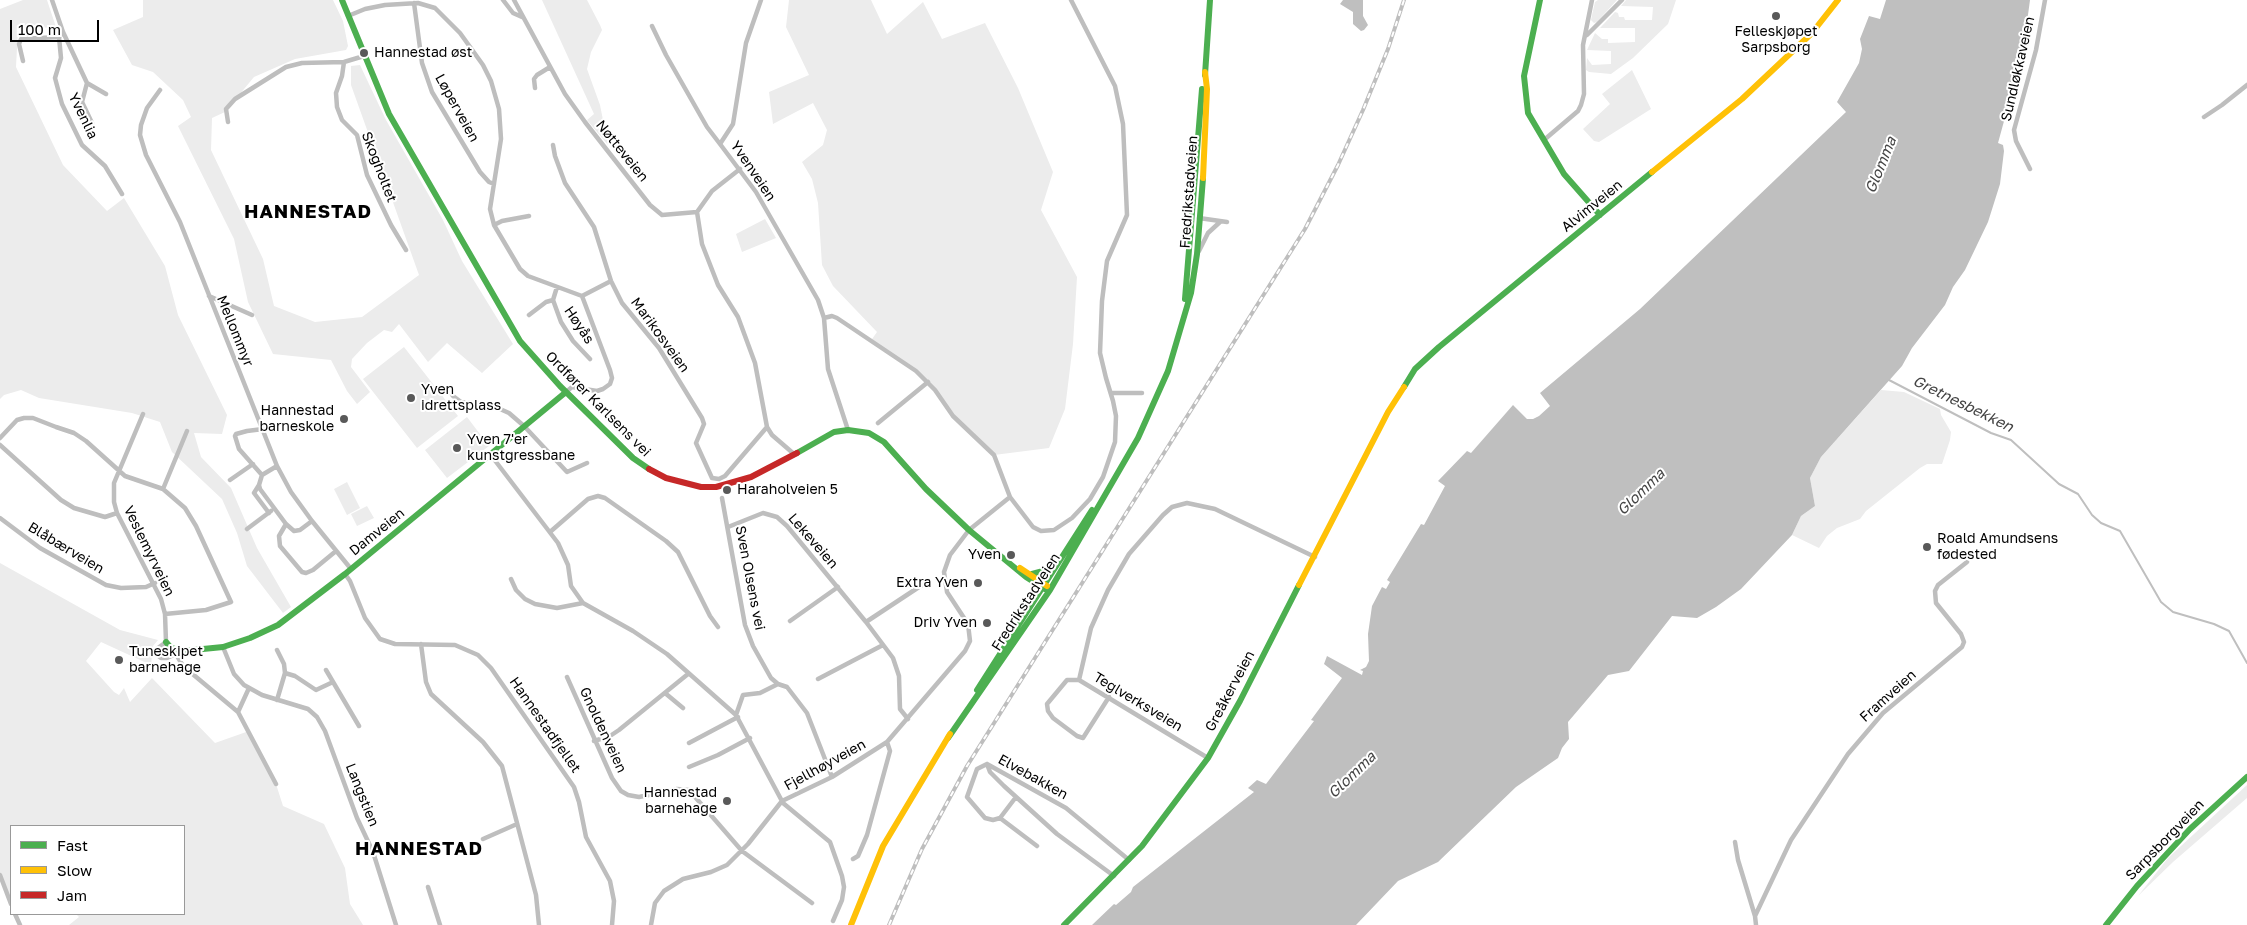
<!DOCTYPE html>
<meta charset="utf-8">
<style>
body{margin:0}
#map{position:relative;width:2247px;height:925px;overflow:hidden;background:#fff;font-family:"Golos Text",sans-serif}
canvas{display:block}
.legend{position:absolute;left:10px;top:825px;width:175px;height:90px;box-sizing:border-box;background:#fff;border:1px solid #999;margin:0;padding:6px 9px;list-style:none;font-size:15px;color:#000}
.legend li{display:flex;align-items:center;gap:10px;height:25px}
.legend b{width:25px;border:1px solid #999}
.scale{position:absolute;left:10px;top:20px;width:89px;height:22px;box-sizing:border-box;border:2px solid #000;border-top:0;padding-left:6px;font-size:15px;line-height:18px;white-space:nowrap;color:#000;-webkit-text-stroke:4px #fff;paint-order:stroke}
</style>
<div id="map">
<canvas width="2247" height="925"></canvas>
<ul class="legend">
<li><b style="height:6px;background:#4caf50"></b>Fast</li>
<li><b style="height:6px;background:#ffc107"></b>Slow</li>
<li><b style="height:6px;background:#c62828"></b>Jam</li>
</ul>
<div class="scale">100 m</div>
</div>
<script>
const ctx = document.querySelector('canvas').getContext('2d');
ctx.lineJoin = 'round';
function paint(path, color) { ctx.fillStyle = color; ctx.fill(path, 'evenodd'); }
const shape = rows => new Path2D(rows.map(r => 'M' + r).join(''));
function trace(path, color, width, dash) { ctx.strokeStyle = color; ctx.lineWidth = width; ctx.lineCap = dash ? 'butt' : 'round'; ctx.setLineDash(dash || []); ctx.stroke(path); }
function drawText(font, color, halo, rows, align = 'center') {
  ctx.font = font + ' "Golos Text",sans-serif'; ctx.lineWidth = 4; ctx.setLineDash([]); ctx.textBaseline = 'middle'; ctx.strokeStyle = halo; ctx.fillStyle = color; for (const [text, x, y, turn = 0] of rows) {
    ctx.save(); ctx.translate(x, y); ctx.rotate((+turn || 0) * Math.PI / 180); ctx.textAlign = isNaN(turn) ? turn : align; if (halo) ctx.strokeText(text, 0, 0); ctx.fillText(text, 0, 0); ctx.restore();
  }
}
const green = shape([
 [23,0,47,0,56,27,18,29,16,67,63,165,107,211,124,198,165,266,178,315,227,415,222,434,194,433,201,457,231,488,257,548,291,607,283,613,247,566,237,533,222,499,172,452,160,422,132,413,39,398,21,390,4,395,0,399,0,9],
 [143,0,333,0,343,21,348,46,346,50,295,59,254,77,225,112,212,118,211,150,263,259,274,306,315,322,362,317,419,275,351,85,351,66,360,65,386,120,443,220,462,261,513,344,482,373,447,343,428,362,399,324,392,332,384,330,367,343,352,359,351,367,370,392,357,404,347,391,331,360,273,354,248,302,234,239,178,126,191,117,183,100,153,72,132,65,113,30,143,17],
 [542,0,587,0,600,25,602,30,591,52,587,69,600,105,608,145,587,120,594,114],
 [789,0,871,0,887,34,923,2,942,39,985,23,1018,88,1053,172,1041,210,1077,277,1073,344,1065,409,1049,448,994,455,968,431,935,390,916,371,870,342,877,332,833,286,822,265,818,203,812,179,802,162,823,145,827,130,813,103,773,124,769,92,809,75,786,27],
 [1598,0,1617,0,1597,22,1594,23,1591,20,1592,15,1595,2],
 [1626,0,1676,0,1668,24,1633,58,1611,74,1589,72,1586,70,1587,58,1592,65,1611,64,1611,51,1587,50,1595,33,1602,39,1608,39,1608,43,1635,42,1635,28,1600,28,1615,12,1618,13,1619,17,1624,17,1625,20,1652,20,1653,7,1621,6],
 [1632,70,1651,109,1599,142,1594,141,1583,129,1610,104,1602,94],
 [765,219,776,238,742,252,736,234],
 [404,347,458,416,417,448,363,379],
 [1881,390,1904,392,1940,409,1941,415,1951,432,1950,440,1942,464,1927,464,1920,468,1866,511,1860,519,1837,528,1827,536,1819,548,1792,535,1801,516,1815,506,1810,478,1821,457],
 [467,417,489,446,447,478,425,450],
 [347,482,360,508,347,515,334,489],
 [367,506,374,518,357,526,351,514],
 [0,563,120,630,158,640,153,646,151,665,101,642,86,661,114,692,119,695,124,688,130,702,152,678,215,743,249,731,276,784,283,806,324,824,345,868,350,904,363,925,69,925,79,917,76,914,184,914,184,826,11,826,11,897,9,899,0,875],
 [2247,785,2247,798,2173,862,2138,896,2168,858]
]);
const water = shape([
 [1343,0,1363,0,1363,16,1368,25,1364,30,1361,31,1353,24,1353,12,1340,4],
 [1886,0,2030,0,2023,52,1998,143,2003,145,2004,151,2000,184,1988,222,1965,270,1953,287,1945,305,1912,348,1902,366,1821,457,1810,478,1815,506,1801,516,1792,535,1741,589,1716,607,1697,618,1672,616,1629,671,1608,675,1568,722,1569,739,1562,748,1558,758,1516,787,1438,862,1398,881,1356,925,1092,925,1114,904,1116,905,1131,892,1133,887,1254,792,1248,788,1257,780,1266,784,1314,721,1311,720,1342,678,1324,664,1327,656,1362,675,1363,671,1360,670,1366,667,1369,661,1368,634,1372,606,1382,587,1386,589,1390,582,1387,580,1421,524,1424,525,1445,486,1438,481,1467,451,1471,453,1513,405,1527,419,1533,419,1539,416,1550,406,1540,393,1640,309,1846,112,1837,102,1859,63,1862,49,1860,39,1869,16,1880,19]
]);
const stream = shape([
 [1889,380,1991,433,2011,440,2059,484,2078,494,2092,515,2101,523,2120,531,2161,602,2173,612,2214,624,2229,631,2247,663]
]);
const street = shape([
 [52,0,63,32,87,83,106,94],
 [503,0,513,13,522,17],
 [514,0,565,94,585,122,650,205,662,215,697,212],
 [761,0,746,43,733,124,720,144,756,192,818,300,824,318,828,369,848,430],
 [414,3,422,63,432,92,480,172,489,182,494,184],
 [348,16,365,9,385,5,418,3,435,8,460,33,483,65,491,81,499,109,501,139,490,209,494,225,520,269,528,276,582,296],
 [652,26,666,55,707,127,720,144],
 [63,32,59,37,61,58,55,78,62,104,82,145,105,166,122,194],
 [1587,35,1622,0],
 [23,61,19,44,21,39,59,37],
 [344,62,342,76,336,93,337,107,342,120,357,135,367,175,391,225,406,250],
 [87,83,82,102,92,123],
 [535,88,534,79,537,75,550,67],
 [160,90,147,108,141,125,140,135,146,155,180,222,277,466,291,492,312,521,351,569],
 [2204,117,2222,105,2247,85],
 [228,122,226,109,235,99,286,67,302,63,344,62,364,56],
 [1544,140,1578,111,1581,105,1584,94,1583,45,1592,0],
 [553,145,555,156,565,183,594,227,611,281,622,303,659,348,702,418,704,424,696,443,712,478,719,479,725,476,767,427],
 [740,169,712,191,697,212,702,244,718,285,738,317,755,363,767,427,772,435,794,454],
 [2030,169,2016,141,2014,130,2036,50,2045,0],
 [1199,218,1227,222],
 [494,225,502,221,529,216],
 [1199,251,1208,233,1220,222],
 [557,287,553,300,561,322,573,341,590,359],
 [209,296,252,315],
 [529,315,546,302,553,300],
 [447,387,453,396,461,402,491,405,509,413,524,426,567,472,587,463],
 [566,392,572,387,597,391,603,389,610,384,612,378,610,370,582,296,611,281],
 [1111,393,1142,393],
 [143,414,114,483,114,502,117,513,161,599,165,614,166,642,158,648,157,655,161,658,167,658,183,651],
 [878,423,928,382],
 [263,429,247,431,236,434,235,436,239,449,262,475,259,485,260,489,286,524,294,531,300,530,312,521],
 [0,438,17,420,24,418,33,418,56,427,74,433,86,441,125,476,163,489,185,508,196,526,231,602,206,610,165,614],
 [0,445,61,500,74,508,105,517,117,513],
 [490,454,558,543,568,565,571,586,583,603,633,631,667,654,736,715,783,803,830,842,842,876,844,887,842,900,833,921],
 [262,475,277,466],
 [230,480,253,464],
 [259,485,254,493,269,513],
 [163,489,187,431],
 [1010,497,1033,527,1041,531,1054,530,1072,518,1090,499,1103,477,1115,442,1116,416,1113,401,1106,378,1100,353,1102,301,1107,261,1127,215,1123,124,1115,86,1071,0],
 [722,498,745,625,753,646,771,678,778,684,787,687,807,713,832,777],
 [0,518,40,548,106,585,121,588,146,587,155,583],
 [286,524,279,536,280,546,302,572,306,573,313,570,336,551],
 [728,527,763,513,777,517,787,526,866,622,893,658,899,676,900,709,908,719],
 [247,529,271,511],
 [550,532,588,499,598,496,605,498,666,541,678,552,710,616,718,627],
 [345,574,350,581,365,618,380,639,395,644,455,645,478,655,491,668,574,787,579,802,586,837,610,881,614,901,612,925],
 [511,579,516,590,525,599,535,604,557,608,583,603],
 [790,621,838,587],
 [866,622,922,585],
 [421,644,426,682,431,694,483,742,502,766,536,895,539,925],
 [223,647,234,674,244,685,262,695,308,709,317,717,325,731,357,818,373,852,396,925],
 [277,650,284,664,285,673,277,700],
 [176,654,183,666,238,712,276,784],
 [326,670,359,726],
 [285,673,295,676,316,690,333,682],
 [567,677,612,778,621,791,628,795,639,797,677,789,689,790,742,851,812,903],
 [818,679,883,645],
 [1079,680,1067,680,1047,704,1048,711,1053,718,1077,736,1083,738,1109,697],
 [665,693,683,708],
 [238,712,249,688],
 [736,715,743,695,760,693,778,684],
 [594,741,610,736,619,730,688,674],
 [689,743,738,717],
 [1208,758,1079,680,1091,628,1108,590,1129,554,1163,515,1172,507,1187,503,1215,509,1315,557],
 [987,764,990,772,1004,786,1057,834,1114,876],
 [689,767,718,755,750,738],
 [1016,797,1000,818,993,820,985,818,967,797,977,769,987,764,1066,808,1129,860],
 [1000,818,1037,846],
 [483,839,517,824],
 [1735,842,1738,860,1755,916],
 [853,859,858,856,867,835,890,751,887,742],
 [0,875,11,904],
 [428,887,440,925],
 [15,914,20,925],
 [651,925,655,903,664,891,683,879,711,872,727,865,748,844,782,801,832,777,887,742,965,651,970,641,968,624,947,592,944,572,950,555,969,530,1010,497,994,455,953,416,935,390,916,371,837,318,832,316,824,318],
 [1756,925,1755,916,1791,840,1848,754,1883,713,1962,647,1964,642,1961,634,1936,603,1935,591,1938,585,1967,562]
]);
const fast = shape([
 [342,0,389,114,520,341,560,386,633,458,649,469],
 [1540,0,1524,76,1528,113,1564,174,1600,215],
 [1205,75,1210,0],
 [1185,299,1202,89],
 [1404,387,1415,369,1439,347,1652,172],
 [797,453,834,432,848,430,869,433,884,442,926,489,969,530,1026,577,1045,589],
 [1032,574,1047,570,1057,562],
 [166,642,171,648,183,651,223,647,250,638,278,625,345,574,566,392],
 [977,690,1092,510],
 [948,738,1050,590,1138,438,1168,371,1191,293,1197,254,1203,178],
 [1064,925,1142,846,1208,758,1240,701,1299,585],
 [2106,925,2137,886,2190,829,2247,777]
]);
const slow = shape([
 [1652,172,1742,99,1812,33,1838,0],
 [1203,178,1207,89,1205,72],
 [1020,568,1047,586],
 [1299,585,1388,412,1404,387],
 [851,925,883,846,950,734]
]);
const jam = shape([
 [649,469,666,478,701,487,716,487,751,477,797,453]
]);
const rail = shape([
 [889,925,922,849,967,766,1305,229,1338,165,1363,110,1388,49,1404,0]
]);
const markers = [
 [1776,16,5,"#595959"],
 [364,53,5,"#595959"],
 [411,398,5,"#595959"],
 [344,419,5,"#595959"],
 [457,448,5,"#595959"],
 [727,490,5,"#595959"],
 [1927,547,5,"#595959"],
 [1011,555,5,"#595959"],
 [978,583,5,"#595959"],
 [987,623,5,"#595959"],
 [119,660,5,"#595959"],
 [727,801,5,"#595959"]
];
const poiNames = [
 ["Felleskjøpet",1776,32,"center"],
 ["Sarpsborg",1776,48,"center"],
 ["Hannestad øst",374,53],
 ["Yven",421,390],
 ["idrettsplass",421,406],
 ["Hannestad",334,411,"right"],
 ["barneskole",334,427,"right"],
 ["Yven 7'er",467,440],
 ["kunstgressbane",467,456],
 ["Haraholveien 5",737,490],
 ["Roald Amundsens",1937,539],
 ["fødested",1937,555],
 ["Yven",1001,555,"right"],
 ["Extra Yven",968,583,"right"],
 ["Driv Yven",977,623,"right"],
 ["Tuneskipet",129,652],
 ["barnehage",129,668],
 ["Hannestad",717,793,"right"],
 ["barnehage",717,809,"right"]
];
const streetNames = [
 ["Sundløkkaveien",2018,69,-77],
 ["Løperveien",457,108,61],
 ["Yvenlia",83,116,64],
 ["Nøtteveien",622,151,51],
 ["Skogholtet",379,167,69],
 ["Yvenveien",753,171,56],
 ["Fredrikstadveien",1189,192,-86],
 ["Alvimveien",1592,206,-39],
 ["Høyås",579,325,56],
 ["Mellommyr",235,331,68],
 ["Marikosveien",660,335,54],
 ["Ordfører Karlsens vei",598,404,45],
 ["Damveien",377,532,-39],
 ["Lekeveien",813,541,49],
 ["Blåbærveien",66,548,31],
 ["Veslemyrveien",149,551,64],
 ["Sven Olsens vei",750,578,79],
 ["Fredrikstadveien",1026,602,-57],
 ["Greåkerveien",1230,691,-62],
 ["Framveien",1888,696,-42],
 ["Teglverksveien",1138,702,31],
 ["Hannestadfjellet",545,725,55],
 ["Gnoldenveien",603,730,65],
 ["Fjellhøyveien",825,765,-29],
 ["Elvebakken",1033,777,29],
 ["Langstien",362,795,68],
 ["Sarpsborgveien",2165,840,-46]
];
const waterNames = [
 ["Glomma",1881,165,-68],
 ["Gretnesbekken",1963,404,26],
 ["Glomma",1641,492,-44],
 ["Glomma",1352,775,-44]
];
const districtNames = [
 ["HANNESTAD",308,212],
 ["HANNESTAD",419,849]
];
paint(green, '#ececec');
paint(water, '#bfbfbf');
trace(stream, '#bfbfbf', 2);
trace(street, '#bebebe', 4.5);
trace(fast, '#4caf50', 6);
trace(slow, '#ffc107', 6);
trace(jam, '#c62828', 6);
trace(rail, '#bebebe', 4);
trace(rail, '#fff', 2, [5.5]);
for (const [x, y, r, color] of markers) { const dot = new Path2D(); dot.arc(x, y, r, 0, 2 * Math.PI); ctx.fillStyle = color; ctx.fill(dot); trace(dot, '#fff', 2); }
drawText('14px', '#000', '#fff', poiNames, 'left');
drawText('14px', '#000', '#fff', streetNames);
drawText('italic 15px', '#444', '#fff', waterNames);
ctx.letterSpacing = '1px';
drawText('bold 19px', '#000', '#fff', districtNames);
ctx.letterSpacing = '0px';
</script>
